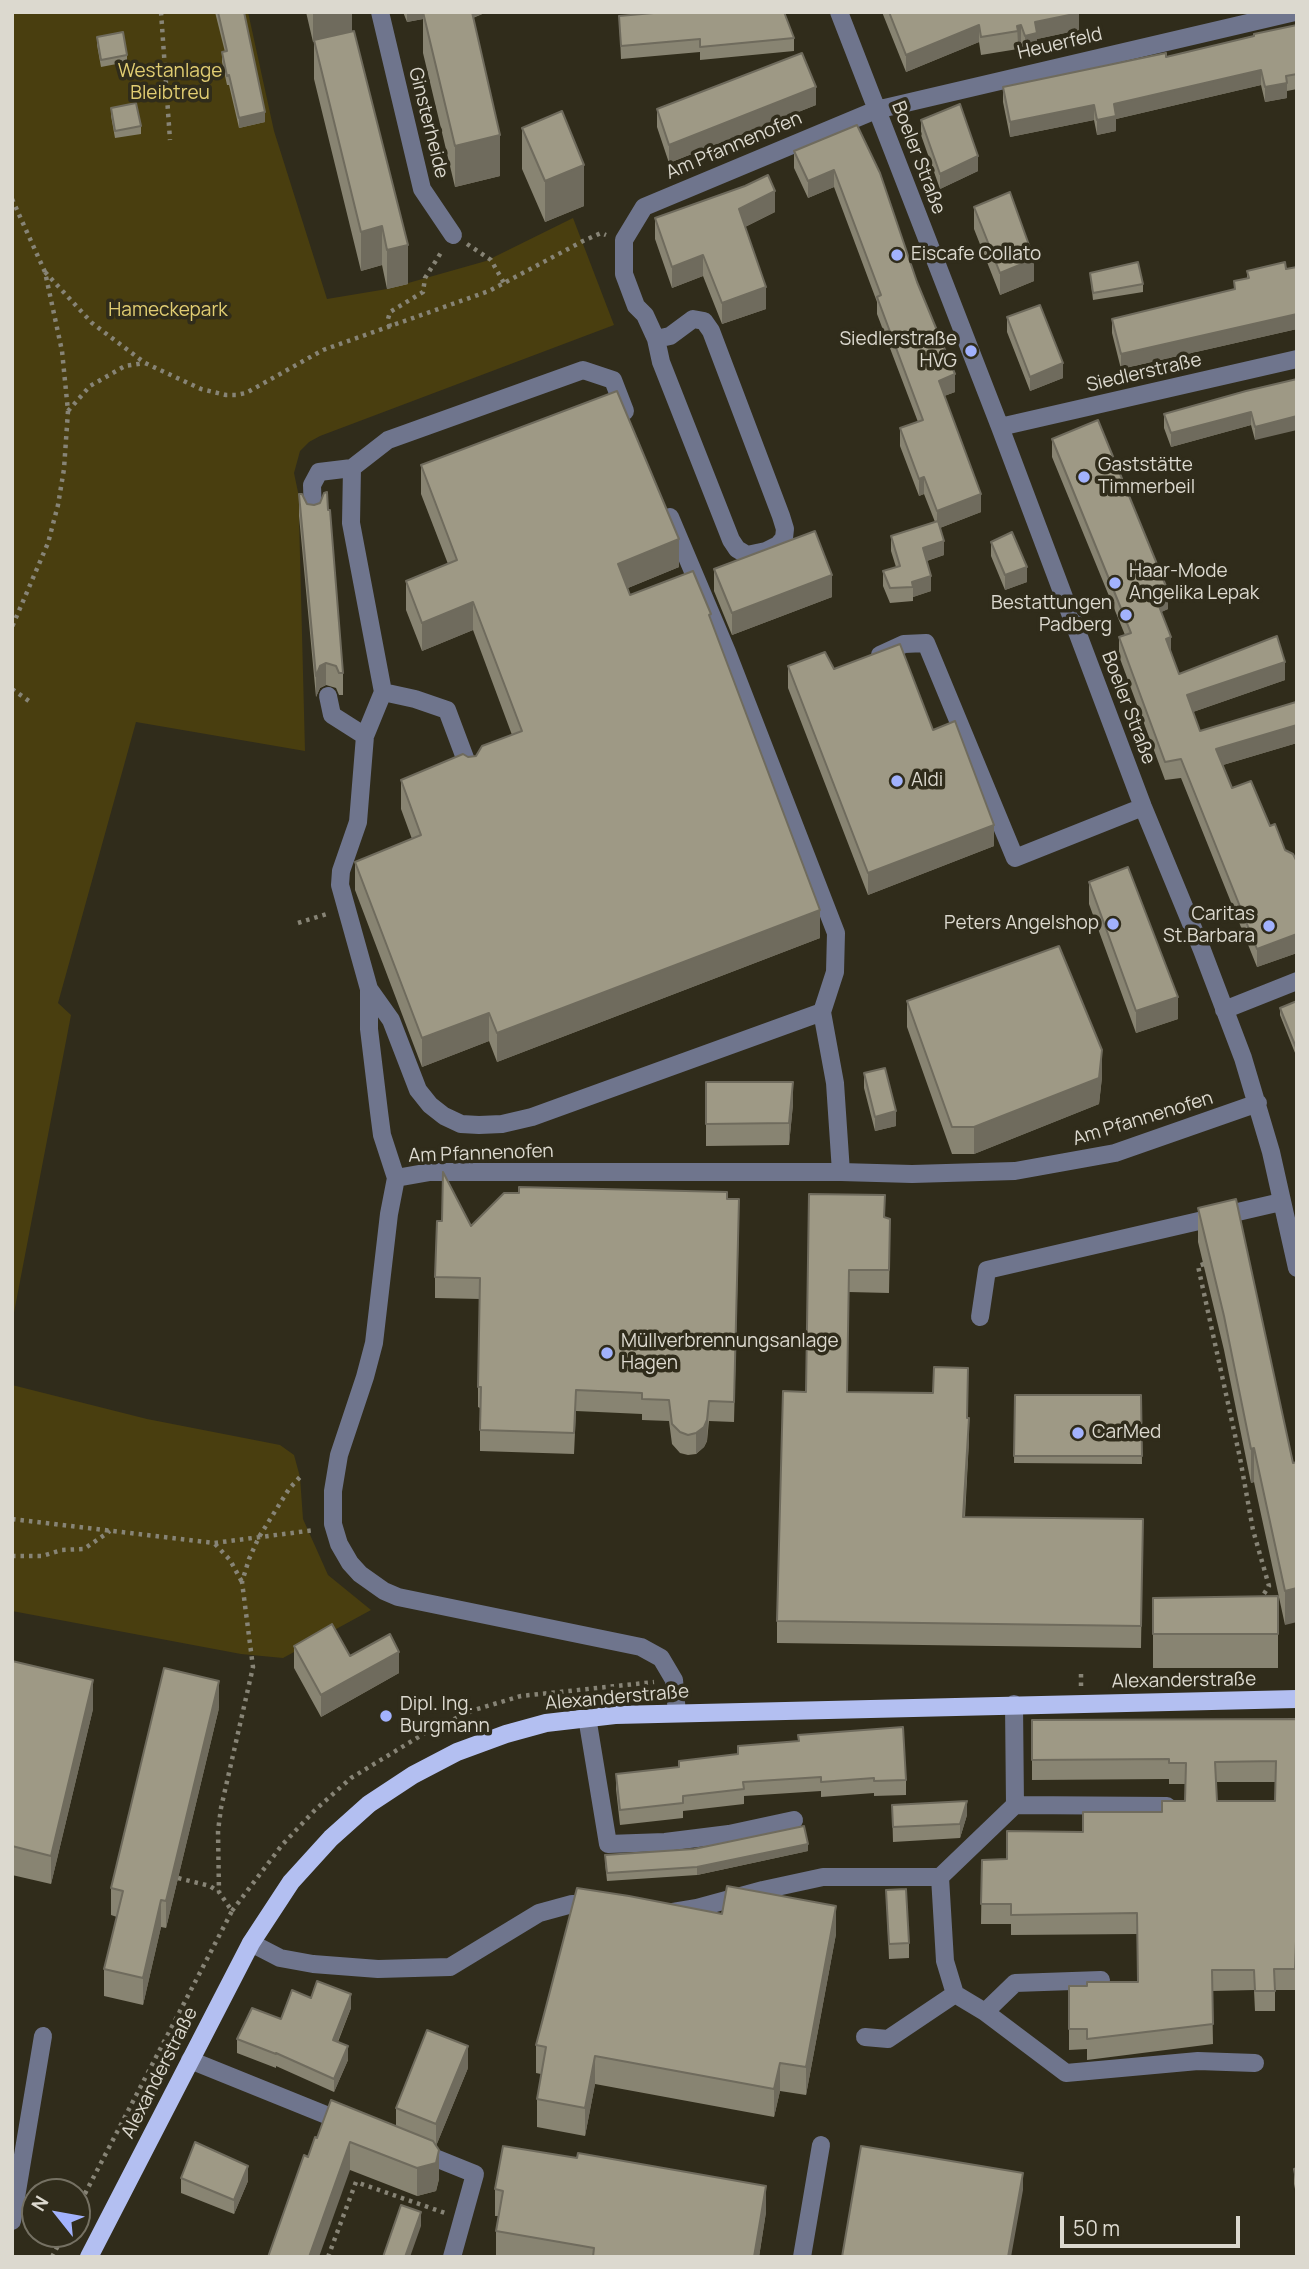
<!DOCTYPE html>
<meta charset="utf-8">
<style>
body{margin:0}
#map{position:relative;width:1309px;height:2269px;overflow:hidden;background:#302c1b;font-family:Manrope,sans-serif}
canvas{display:block}
.frame{position:absolute;inset:0;border:14px solid #dcd9cf;pointer-events:none}
.north{position:absolute;left:21px;top:2178px;width:70px;height:70px;box-sizing:border-box;background:#302c1b;border:2px solid #757163;border-radius:50%;rotate:301deg;font-size:19px;font-weight:700;line-height:28px;text-align:center;color:#dcd9cf}
.north::after{content:'';display:block;margin:auto;width:24px;height:32px;background:#a2b2fd;clip-path:polygon(50% 0,100% 100%,50% 72%,0 100%)}
.scale{position:absolute;left:1060px;top:2216px;width:180px;height:32px;box-sizing:border-box;border:4px solid #dcd9cf;border-top:0;padding-left:9px;font-size:21px;line-height:24px;white-space:nowrap;color:#dcd9cf;-webkit-text-stroke:5px #302c1b;paint-order:stroke}
</style>
<div id="map">
<canvas width="1309" height="2269"></canvas>
<div class="frame"></div>
<div class="north">N</div>
<div class="scale">50 m</div>
</div>
<script>
const ctx = document.querySelector('canvas').getContext('2d');
ctx.lineJoin = 'round';
function paint(path, color) { ctx.fillStyle = color; ctx.fill(path, 'evenodd'); }
const shape = rows => new Path2D(rows.map(r => 'M' + r).join(''));
function trace(path, color, width, dash) { ctx.strokeStyle = color; ctx.lineWidth = width; ctx.lineCap = dash ? 'butt' : 'round'; ctx.setLineDash(dash || []); ctx.stroke(path); }
function drawText(font, color, halo, rows, align = 'center') {
  ctx.font = font + ' Manrope,sans-serif'; ctx.lineWidth = 7; ctx.setLineDash([]); ctx.textBaseline = 'middle'; ctx.strokeStyle = halo; ctx.fillStyle = color; for (const [text, x, y, turn = 0] of rows) {
    ctx.save(); ctx.translate(x, y); ctx.rotate((+turn || 0) * Math.PI / 180); ctx.textAlign = isNaN(turn) ? turn : align; if (halo) ctx.strokeText(text, 0, 0); ctx.fillText(text, 0, 0); ctx.restore();
  }
}
const green = shape([
 [12,12,248,12,274,131,327,299,387,289,486,261,573,218,614,325,320,436,309,442,300,451,294,473,303,516,299,517,305,751,136,722,58,1003,71,1015,12,1323],
 [12,1385,147,1419,280,1445,294,1455,300,1477,303,1519,328,1575,371,1610,283,1658,241,1654,12,1611]
]);
const path = shape([
 [161,12,170,140],
 [12,199,45,272,62,351,68,411,64,469,58,505,48,543,12,627],
 [467,244,491,260,504,283],
 [45,272,92,323,145,363,201,389,226,395,236,395,246,393,323,350,489,291,583,241,601,233,606,235],
 [390,327,388,319,390,312,423,292,425,278,442,251],
 [68,411,90,386,125,366,144,363],
 [12,689,29,701],
 [298,923,330,913],
 [1204,1264,1198,1266,1240,1458,1253,1530,1269,1586,1260,1600],
 [12,1519,214,1543,315,1530],
 [215,1544,230,1560,242,1582],
 [12,1556,42,1556,62,1550,84,1549,110,1531],
 [1081,1686,1081,1672],
 [178,1878,210,1886,219,1892],
 [232,1911,282,1845,315,1810,351,1778,430,1730,474,1710,521,1696,654,1682],
 [77,2209,232,1911,219,1892,218,1831,221,1808,253,1667,242,1582,249,1559,259,1537,289,1489,300,1477],
 [52,2257,64,2234],
 [328,2257,356,2182,445,2213]
]);
const minor = shape([
 [380,12,422,189,453,235],
 [839,12,1000,427,1143,807,1202,950,1243,1058,1271,1152,1297,1268],
 [656,339,670,336,693,319,704,321,711,331,781,516,785,529,784,538,778,545,766,551,747,555,737,549,731,540,661,362,656,339,645,315,636,306,624,274,624,240,644,207,876,110,1295,12],
 [1000,427,1297,359],
 [313,516,312,485,319,472,352,468],
 [670,517,727,652,836,933,835,972,822,1012,835,1083,841,1172],
 [880,655,904,644,926,643,1015,858,1143,807],
 [383,692,415,699,447,710,471,774],
 [328,696,332,715,365,736],
 [369,989,391,1020,418,1090,430,1105,444,1116,461,1124,479,1125,502,1124,532,1117,822,1012],
 [1224,1010,1297,981],
 [396,1178,382,1135,379,1112,369,1029,369,989,340,885,341,871,358,822,365,736,383,692,351,523,352,468,388,440,583,370,613,380,625,411],
 [980,1317,987,1270,1281,1202],
 [677,1713,674,1680,661,1658,641,1647,398,1597,384,1591,360,1574,350,1563,339,1544,333,1524,333,1491,339,1455,365,1377,374,1343,389,1214,396,1178,430,1172,841,1172,912,1174,1015,1171,1115,1153,1258,1103],
 [587,1717,608,1844,665,1842,729,1834,794,1820],
 [1015,1805,1167,1806],
 [940,1877,945,1961,955,1994,985,2012,1066,2073,1198,2061,1255,2063],
 [673,1912,697,1908,763,1890,823,1877,940,1877,1015,1805,1014,1704],
 [251,1943,280,1958,313,1964,378,1969,450,1967,539,1913,572,1904,597,1908],
 [985,2012,1015,1983,1101,1980],
 [865,2037,888,2039,955,1994],
 [190,2060,346,2123],
 [418,2151,475,2174,452,2257],
 [12,2221,43,2036],
 [802,2257,821,2145]
]);
const major = shape([
 [89,2257,251,1943,291,1882,331,1838,369,1804,413,1775,457,1752,506,1734,546,1723,615,1715,1297,1699]
]);
const wall = shape([
 [215,12,244,12,265,122,239,128,229,85,227,85,222,62,222,52,225,52],
 [306,12,352,12,352,31,408,284,387,289,382,265,361,271,314,79,314,42,313,42],
 [403,12,487,12,473,18,500,176,455,187,423,53,423,19,407,22],
 [660,12,784,12,794,38,794,51,700,60,700,52,621,59,619,16],
 [882,12,1079,12,1079,30,1037,39,1037,51,1025,54,1021,43,1018,44,1018,49,981,55,979,42,906,72],
 [1297,25,1297,89,1287,91,1287,98,1265,102,1261,85,1116,119,1116,131,1097,135,1094,120,1010,137,1003,102,1003,87,1166,57],
 [97,37,127,55,127,62,101,67,97,45],
 [816,105,669,163,657,127,657,109],
 [111,108,141,126,141,134,115,138,111,116],
 [921,120,978,171,940,189,921,135],
 [857,125,955,392,944,396,981,512,940,528,944,555,927,561,931,591,913,597,913,601,890,603,883,586,883,571,896,567,891,551,891,536,935,522,924,494,919,496,900,446,900,428,918,422,877,314,877,302,834,187,808,198,794,168,794,151],
 [522,128,584,206,545,222,522,169],
 [974,207,1034,281,1000,295,974,229],
 [775,212,745,227,766,309,722,324,703,276,672,288,655,239,655,218],
 [1297,267,1297,329,1121,369,1112,333,1112,319,1234,289,1234,281,1247,278,1247,271,1286,269],
 [1090,273,1143,284,1143,292,1093,300],
 [1007,317,1063,378,1030,391,1007,332],
 [1297,379,1255,440,1251,425,1171,447,1164,428,1164,414],
 [1052,439,1168,609,1161,612,1171,652,1179,674,1285,680,1193,712,1200,731,1297,706,1297,743,1223,765,1232,788,1270,826,1285,850,1297,862,1297,953,1257,967,1181,778,1165,780,1119,656,1119,637,1125,635,1052,457],
 [421,465,679,567,628,588,630,595,711,621,820,938,497,1062,489,1041,422,1067,355,890,355,862,412,839,401,809,401,780,468,757,476,756,512,735,473,630,422,651,406,610,406,581,448,564,421,494],
 [299,494,343,673,343,695,339,695,336,688,326,685,320,688,316,697,299,516],
 [991,542,1027,582,1005,590,991,556],
 [714,569,832,597,732,635,714,591],
 [788,666,834,669,933,730,994,846,868,895,788,688],
 [1089,882,1178,1019,1136,1033,1089,904],
 [907,1001,1102,1077,1099,1104,974,1154,952,1154,907,1027],
 [1297,1001,1297,1058,1280,1015,1280,1008],
 [864,1073,896,1126,875,1131,864,1088],
 [706,1082,793,1104,789,1145,706,1146],
 [809,1194,885,1217,890,1241,889,1293,849,1292,847,1392,933,1393,968,1390,968,1418,969,1440,965,1517,1143,1519,1141,1648,777,1643,777,1621,806,1392],
 [727,1199,739,1220,734,1422,709,1421,707,1441,704,1447,696,1454,688,1455,680,1453,672,1444,669,1421,642,1420,642,1414,576,1411,574,1454,480,1451,480,1408,478,1407,478,1387,480,1299,435,1298,435,1277,471,1226],
 [1198,1208,1293,1463,1285,1625,1254,1482,1251,1483,1224,1350,1198,1242],
 [1015,1395,1141,1395,1142,1464,1014,1463],
 [1278,1596,1278,1668,1153,1668,1153,1598],
 [294,1646,350,1656,399,1673,321,1717,294,1668],
 [12,1661,93,1709,51,1884,12,1875],
 [219,1708,166,1928,161,1927,143,2005,104,1996,104,1969,117,1917,111,1915,111,1888],
 [1297,1719,1297,1935,1295,1990,1275,1990,1275,2011,1255,2011,1254,1990,1212,1991,1213,2044,1087,2060,1087,2049,1069,2050,1069,1986,1137,1982,1137,1934,1011,1935,1011,1924,981,1924,982,1860,1007,1859,1083,1832,1162,1812,1185,1801,1186,1784,1169,1784,1169,1779,1032,1780,1032,1720],
 [1216,1782,1276,1782,1275,1801,1217,1801],
 [679,1761,906,1780,906,1795,874,1796,874,1793,821,1797,821,1791,744,1796,744,1804,683,1811,683,1818,620,1825,616,1789,616,1774,679,1767],
 [892,1805,967,1815,960,1838,893,1842],
 [808,1851,697,1875,607,1881,605,1862],
 [886,1890,909,1943,909,1958,889,1959],
 [722,1914,836,1934,806,2095,780,2091,774,2117,595,2084,585,2136,537,2127,537,2099,541,2074,536,2073,536,2045],
 [311,1998,351,2008,338,2042,348,2060,334,2092,276,2066,276,2068,237,2053,237,2039,281,2019],
 [468,2068,436,2146,439,2179,436,2191,417,2196,350,2170,308,2157,317,2138,396,2126,396,2108],
 [1297,2168,1297,2199,1294,2184,1294,2169],
 [181,2178,248,2181,234,2214,181,2193],
 [495,2189,766,2212,759,2257,496,2257,496,2231,499,2216,495,2216]
]);
const shadedWall = shape([
 [352,12,352,34,313,42,313,13],
 [407,12,423,12,423,19,407,22],
 [459,12,487,12,459,23],
 [1079,13,1079,30,1037,39,1037,51,1025,54,1025,36,1035,22],
 [979,25,979,42,906,72,906,55],
 [1021,25,1021,43,1018,44,1017,26],
 [1261,70,1261,85,1116,119,1116,131,1097,135,1097,120,1114,104],
 [1287,83,1287,98,1265,102,1265,87],
 [816,87,816,105,669,163,669,145],
 [1094,105,1094,120,1010,137,1010,122],
 [265,112,265,122,239,128,239,118],
 [500,135,500,176,455,187,455,146],
 [978,156,978,171,940,189,940,174],
 [584,165,584,206,545,222,545,181],
 [834,170,834,187,808,198,808,181],
 [775,191,775,212,739,230,739,209],
 [382,226,382,265,361,271,361,232],
 [408,245,408,284,387,289,387,250],
 [703,255,703,276,672,288,672,267],
 [1034,259,1034,281,1000,295,1000,273],
 [766,287,766,309,722,324,722,303],
 [1297,314,1297,329,1121,369,1121,354],
 [1063,363,1063,378,1030,391,1030,377],
 [955,374,955,392,939,398,939,381],
 [1251,412,1251,425,1171,447,1171,433],
 [1297,416,1297,430,1255,440,1255,427],
 [924,477,924,494,919,496,919,479],
 [981,494,981,512,937,529,937,511],
 [679,539,679,567,618,592,618,564],
 [944,541,944,555,923,562,923,548],
 [1027,567,1027,582,1005,590,1005,575],
 [832,575,832,597,732,635,732,613],
 [931,576,931,591,913,597,913,587,912,582],
 [1168,591,1168,609,1155,615,1155,596],
 [473,602,473,630,422,651,422,623],
 [1171,637,1171,656,1166,639],
 [1285,662,1285,680,1187,714,1187,695],
 [326,663,326,685,320,688,316,697,316,676,320,666],
 [1297,725,1297,743,1216,767,1216,749],
 [994,825,994,846,868,895,868,873],
 [820,910,820,938,497,1062,497,1033],
 [1297,934,1297,953,1257,967,1257,949],
 [1178,997,1178,1019,1136,1033,1136,1011],
 [489,1013,489,1041,422,1067,422,1038],
 [1102,1050,1102,1077,1099,1104,974,1154,974,1127],
 [793,1082,793,1104,789,1145,789,1123],
 [896,1111,896,1126,875,1131,875,1117],
 [709,1401,707,1441,704,1447,696,1454,696,1433],
 [969,1418,969,1440,963,1539,963,1517],
 [1254,1448,1254,1482,1251,1483,1251,1449],
 [1297,1588,1297,1622,1285,1625,1285,1591],
 [399,1652,399,1673,321,1717,321,1695],
 [93,1680,93,1709,51,1884,51,1856],
 [219,1681,219,1708,166,1928,166,1901],
 [967,1801,967,1815,960,1838,960,1824],
 [808,1844,808,1851,697,1875,697,1867],
 [161,1900,161,1927,143,2005,143,1978],
 [836,1906,836,1934,806,2095,806,2067],
 [351,1994,351,2008,333,2053,333,2040],
 [348,2046,348,2060,334,2092,334,2079],
 [468,2046,468,2068,436,2146,436,2124],
 [595,2056,595,2084,585,2136,585,2108],
 [780,2063,780,2091,774,2117,774,2089],
 [350,2142,350,2170,319,2257,309,2257],
 [439,2150,439,2179,436,2191,417,2196,417,2168],
 [248,2166,248,2181,234,2214,234,2200],
 [1023,2173,1023,2190,1011,2257,1008,2257],
 [766,2186,766,2212,759,2257,754,2257],
 [421,2212,421,2226,410,2257,405,2257]
]);
const building = shape([
 [218,12,244,12,265,112,239,118,229,75,227,76,222,52,227,51,218,12],
 [423,12,472,12,500,135,455,146,423,12],
 [665,12,784,12,794,38,700,47,700,39,621,46,619,16,665,12],
 [889,12,1079,12,1079,13,1035,22,1037,33,1025,36,1021,25,1017,26,1018,31,981,37,979,25,906,55,889,12],
 [1297,25,1297,74,1286,76,1287,83,1265,87,1261,70,1114,104,1116,116,1097,120,1094,105,1010,122,1003,87,1166,53,1166,57,1254,36,1254,34,1297,25],
 [354,31,408,245,387,250,382,226,361,232,314,40,354,31],
 [123,32,127,55,101,60,97,37,123,32],
 [802,53,816,87,669,145,657,109,802,53],
 [136,103,141,126,115,131,111,108,136,103],
 [960,104,978,156,940,174,921,120,960,104],
 [562,111,584,165,545,181,522,128,562,111],
 [857,125,880,173,917,282,955,374,939,381,981,494,937,511,924,477,919,479,900,428,923,420,877,297,881,295,834,170,808,181,794,151,857,125],
 [768,175,775,191,739,209,766,287,722,303,703,255,672,267,655,218,745,186,768,175],
 [1010,192,1034,259,1000,273,974,207,1010,192],
 [1138,262,1143,284,1093,293,1090,273,1138,262],
 [1285,262,1286,269,1297,267,1297,314,1121,354,1112,319,1235,289,1234,281,1249,278,1247,271,1285,262],
 [1040,305,1063,363,1030,377,1007,317,1040,305],
 [1297,379,1297,416,1255,427,1251,412,1171,433,1164,414,1246,391,1297,379],
 [617,391,679,539,618,564,630,595,693,571,711,614,709,615,820,910,497,1033,489,1013,422,1038,355,862,421,835,401,780,463,754,468,757,476,756,482,746,522,731,473,602,422,623,406,581,457,560,421,465,617,391],
 [1098,420,1168,591,1155,596,1171,637,1166,639,1179,674,1277,636,1285,662,1187,695,1200,731,1296,702,1297,706,1297,725,1216,749,1232,788,1251,781,1270,826,1275,824,1285,850,1293,854,1297,862,1297,875,1296,877,1297,881,1297,934,1257,949,1181,759,1165,762,1119,637,1131,633,1052,439,1098,420],
 [327,492,328,510,330,510,343,673,339,673,336,666,326,663,320,666,316,676,299,494,302,494,307,504,314,505,320,503,324,493,327,492],
 [938,521,944,541,923,548,931,576,912,582,913,587,890,588,883,571,900,566,891,536,938,521],
 [815,531,832,575,732,613,714,569,815,531],
 [1012,532,1027,567,1005,575,991,542,1012,532],
 [900,644,933,730,955,721,994,825,868,873,788,666,825,652,834,669,900,644],
 [1128,867,1178,997,1136,1011,1089,882,1128,867],
 [1059,946,1102,1050,1099,1078,974,1127,952,1127,907,1001,1059,946],
 [1297,1001,1297,1050,1280,1008,1297,1001],
 [885,1068,896,1111,875,1117,864,1073,885,1068],
 [706,1082,793,1082,789,1123,706,1124,706,1082],
 [443,1172,471,1226,504,1193,519,1193,519,1187,727,1192,727,1199,739,1199,734,1402,709,1401,707,1420,704,1427,696,1433,688,1435,680,1432,672,1424,669,1400,642,1399,642,1393,576,1390,574,1433,480,1430,481,1387,478,1387,480,1278,435,1277,437,1221,442,1221,443,1172],
 [809,1194,885,1195,884,1217,890,1219,889,1270,849,1270,847,1392,933,1393,934,1367,968,1368,967,1418,969,1418,963,1517,1143,1519,1141,1626,777,1621,783,1391,806,1392,809,1194],
 [1236,1199,1293,1463,1297,1462,1297,1588,1285,1591,1254,1448,1251,1449,1224,1316,1198,1208,1236,1199],
 [1015,1395,1141,1395,1142,1456,1014,1456,1015,1395],
 [1278,1596,1278,1634,1153,1634,1153,1598,1278,1596],
 [332,1624,350,1656,390,1634,399,1652,321,1695,294,1646,332,1624],
 [12,1661,93,1680,51,1856,12,1846,12,1661],
 [164,1668,219,1681,166,1901,161,1900,143,1978,104,1969,123,1891,111,1888,164,1668],
 [1297,1719,1297,1914,1295,1969,1274,1969,1275,1991,1255,1991,1254,1970,1212,1970,1213,2024,1087,2039,1087,2029,1069,2029,1069,1986,1087,1986,1087,1982,1138,1982,1137,1913,1011,1915,1011,1904,981,1904,982,1860,1007,1859,1007,1831,1083,1832,1083,1812,1162,1812,1162,1801,1185,1801,1186,1763,1169,1763,1169,1759,1032,1760,1032,1720,1297,1719],
 [1276,1761,1275,1801,1217,1801,1215,1762,1276,1761],
 [903,1727,906,1780,874,1781,874,1778,821,1782,821,1777,743,1782,744,1789,683,1796,683,1803,620,1810,616,1774,679,1767,679,1761,738,1754,738,1746,799,1741,798,1735,903,1727],
 [967,1801,960,1824,893,1827,892,1805,967,1801],
 [804,1826,808,1844,697,1867,607,1873,605,1855,694,1849,804,1826],
 [727,1886,836,1906,806,2067,780,2063,774,2089,595,2056,585,2108,537,2099,546,2047,536,2045,577,1888,629,1896,722,1914,727,1886],
 [906,1889,909,1943,889,1944,886,1890,906,1889],
 [317,1981,351,1994,333,2040,348,2046,334,2079,276,2053,276,2054,237,2039,252,2008,281,2019,292,1990,311,1998,317,1981],
 [427,2030,468,2046,436,2124,396,2108,427,2030],
 [331,2100,433,2141,439,2150,436,2163,417,2168,350,2142,309,2257,268,2257,304,2155,308,2157,315,2137,317,2138,331,2100],
 [195,2142,248,2166,234,2200,181,2178,195,2142],
 [503,2146,577,2158,578,2153,766,2186,754,2257,593,2257,594,2248,496,2231,503,2191,495,2189,503,2146],
 [861,2146,1023,2173,1008,2257,842,2257,861,2146],
 [1297,2168,1297,2184,1294,2169,1297,2168],
 [401,2205,421,2212,405,2257,383,2257,401,2205]
]);
const markers = [
 [897,255,7,"#a2b2fd"],
 [971,351,7,"#a2b2fd"],
 [1084,477,7,"#a2b2fd"],
 [1115,583,7,"#a2b2fd"],
 [1126,615,7,"#a2b2fd"],
 [897,781,7,"#a2b2fd"],
 [1113,924,7,"#a2b2fd"],
 [1269,926,7,"#a2b2fd"],
 [607,1353,7,"#a2b2fd"],
 [1078,1433,7,"#a2b2fd"],
 [386,1716,7,"#a2b2fd"]
];
const streetNames = [
 ["Heuerfeld",1060,44,-13],
 ["Ginsterheide",428,123,76],
 ["Am Pfannenofen",734,146,-23],
 ["Boeler Straße",918,158,69],
 ["Siedlerstraße",1144,373,-13],
 ["Boeler Straße",1128,708,69],
 ["Am Pfannenofen",1143,1119,-17],
 ["Am Pfannenofen",481,1154,-2],
 ["Alexanderstraße",1184,1681,-1],
 ["Alexanderstraße",617,1698,-5],
 ["Alexanderstraße",160,2073,-63]
];
const parkNames = [
 ["Westanlage",170,72],
 ["Bleibtreu",170,94],
 ["Hameckepark",168,311]
];
const poiNames = [
 ["Eiscafe Collato",911,255],
 ["Siedlerstraße",957,340,"right"],
 ["HVG",957,362,"right"],
 ["Gaststätte",1098,466],
 ["Timmerbeil",1098,488],
 ["Haar-Mode",1129,572],
 ["Angelika Lepak",1129,594],
 ["Bestattungen",1112,604,"right"],
 ["Padberg",1112,626,"right"],
 ["Aldi",911,781],
 ["Caritas",1255,915,"right"],
 ["St.Barbara",1255,937,"right"],
 ["Peters Angelshop",1099,924,"right"],
 ["Müllverbrennungsanlage",621,1342],
 ["Hagen",621,1364],
 ["CarMed",1092,1433],
 ["Dipl. Ing.",400,1705],
 ["Burgmann",400,1727]
];
paint(green, '#493e0f');
trace(path, '#878476', 4.5, [3.5, 5]);
trace(minor, '#6f758d', 18);
trace(major, '#b3bff1', 18);
paint(wall, '#888472');
paint(shadedWall, '#6f6b5d');
paint(building, '#9e9985');
trace(building, '#6f6b5d', 2);
for (const [x, y, r, color] of markers) { const dot = new Path2D(); dot.arc(x, y, r, 0, 2 * Math.PI); ctx.fillStyle = color; ctx.fill(dot); trace(dot, '#302c1b', 2.5); }
drawText('19px', '#dcd9cf', '#302c1b', streetNames);
drawText('19px', '#e1cd72', '#302c1b', parkNames);
drawText('19px', '#dcd9cf', '#302c1b', poiNames, 'left');
</script>
